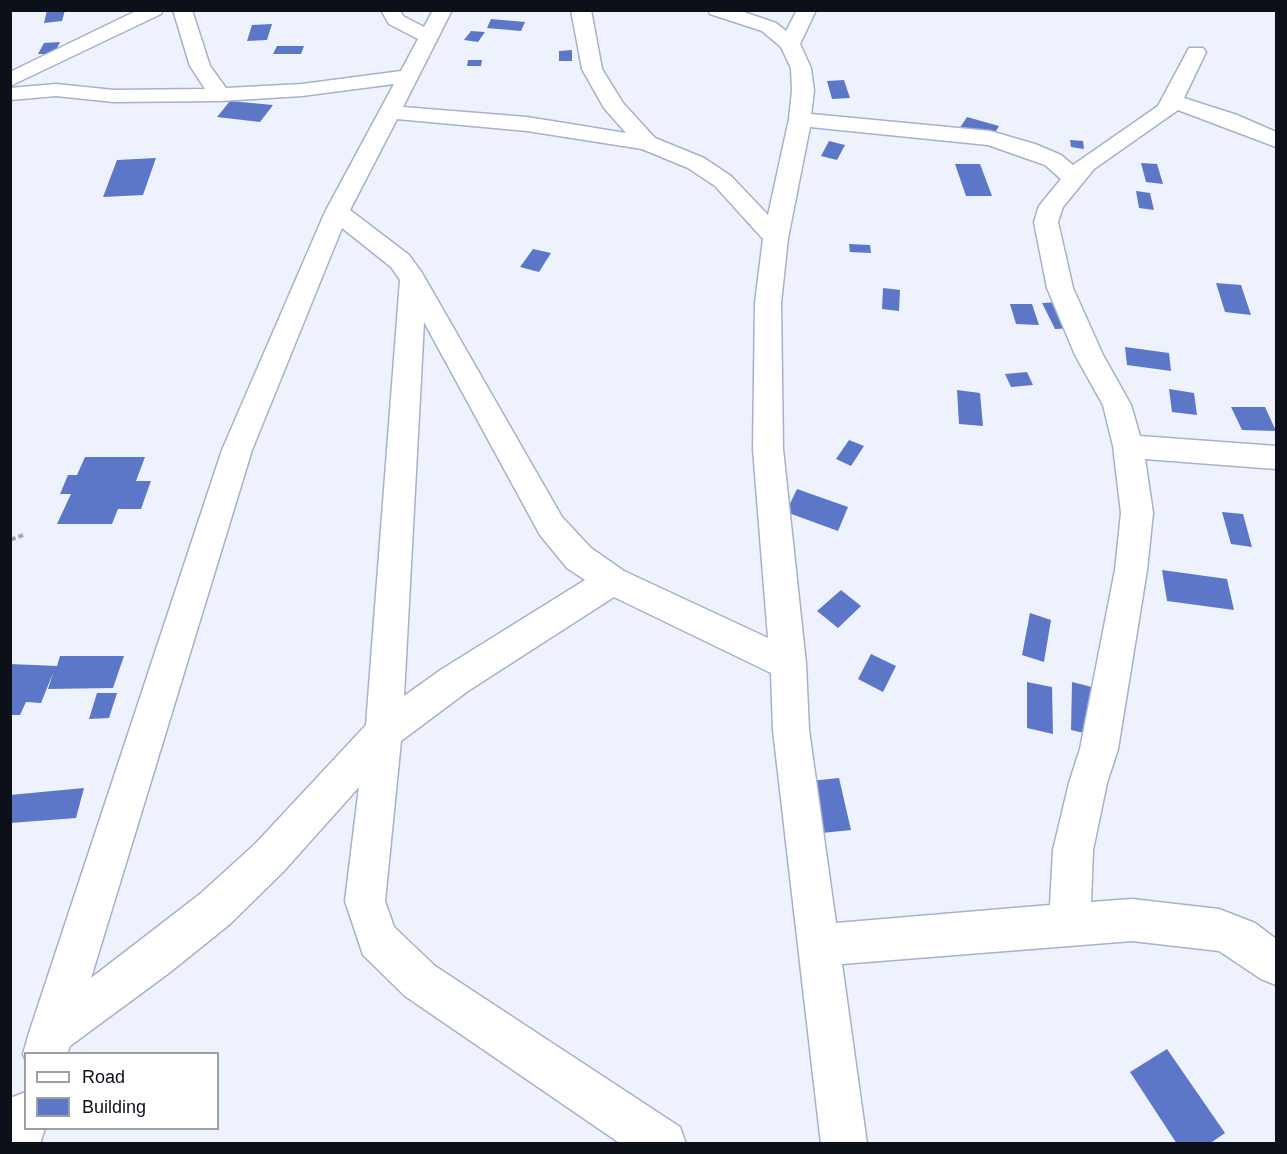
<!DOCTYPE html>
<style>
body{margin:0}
#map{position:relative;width:1287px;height:1154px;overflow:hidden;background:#edf2fd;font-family:Helvetica,sans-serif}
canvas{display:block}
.frame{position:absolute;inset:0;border:12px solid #0c1019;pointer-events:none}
.legend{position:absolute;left:24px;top:1052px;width:195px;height:78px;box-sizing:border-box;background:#fff;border:2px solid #9e9fa3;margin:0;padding:8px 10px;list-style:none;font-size:18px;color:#0c1019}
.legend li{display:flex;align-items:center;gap:12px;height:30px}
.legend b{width:30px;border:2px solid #9e9fa3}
</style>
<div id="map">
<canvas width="1287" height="1154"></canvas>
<div class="frame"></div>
<ul class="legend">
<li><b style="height:8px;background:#fff"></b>Road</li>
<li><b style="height:16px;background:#5c77c8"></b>Building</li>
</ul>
</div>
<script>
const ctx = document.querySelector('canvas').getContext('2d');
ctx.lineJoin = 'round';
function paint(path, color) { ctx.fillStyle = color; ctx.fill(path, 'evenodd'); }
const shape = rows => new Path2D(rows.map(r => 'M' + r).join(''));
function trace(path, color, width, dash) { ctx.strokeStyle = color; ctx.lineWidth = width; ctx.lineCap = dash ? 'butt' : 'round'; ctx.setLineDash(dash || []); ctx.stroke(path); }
const building = shape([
 [47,10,65,10,62,21,44,23],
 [491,19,525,22,521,31,487,28],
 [272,24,267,40,247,41,252,25],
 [471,31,485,32,478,42,464,40],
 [60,42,54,54,38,54,44,43],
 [277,46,304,46,301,54,273,54],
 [572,50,572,61,559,61,559,51],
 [468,60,482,60,481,66,467,66],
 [844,80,850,98,832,99,827,81],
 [230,101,273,105,260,122,217,117],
 [967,117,999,126,992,138,959,129],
 [1070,140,1083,141,1084,149,1071,147],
 [829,141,845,145,837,160,821,156],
 [156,158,143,195,103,197,117,160],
 [1141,163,1157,164,1163,184,1146,182],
 [955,164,980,164,992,196,966,196],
 [1136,191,1150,193,1154,210,1139,208],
 [849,244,870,245,871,253,850,252],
 [533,249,551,253,539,272,520,267],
 [1216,283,1241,285,1251,315,1225,312],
 [883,288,900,290,899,311,882,309],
 [1061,302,1074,328,1055,329,1042,303],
 [1010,304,1032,304,1039,325,1016,324],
 [1125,347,1169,353,1171,371,1127,365],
 [1027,372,1033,385,1011,387,1005,374],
 [1169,389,1194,393,1197,415,1172,412],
 [957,390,980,393,983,426,959,424],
 [1231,407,1265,407,1276,431,1242,430],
 [849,440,864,446,851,466,836,459],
 [85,457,145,457,136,481,151,481,141,509,118,509,112,524,57,524,71,494,60,494,68,475,77,475],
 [797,489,848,507,838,531,786,512],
 [1222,512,1243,514,1252,547,1231,544],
 [1162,570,1227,579,1234,610,1167,601],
 [841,590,861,606,838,628,817,611],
 [1030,613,1051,620,1044,662,1022,655],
 [871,654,896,666,883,692,858,679],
 [60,656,124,656,113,688,48,689,53,673,41,703,26,702,20,715,10,715,10,664,57,666],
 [1027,682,1052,687,1053,734,1027,728],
 [1072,682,1100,689,1101,737,1071,730],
 [97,693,117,693,109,718,89,719],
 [839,778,851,830,822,833,810,781],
 [84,788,76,818,10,823,10,795],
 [1167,1049,1225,1133,1209,1144,1177,1144,1130,1072]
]);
const path = shape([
 [10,540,23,535]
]);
const minor = shape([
 [138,10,163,10,161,14,10,86,10,72,138,10],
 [173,10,192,10,210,66,226,88,302,84,401,71,418,39,389,24,381,10,400,10,403,16,424,27,433,10,452,10,403,107,527,117,626,133,604,108,582,69,571,10,591,10,602,69,623,103,655,138,704,158,731,176,768,215,789,119,792,91,791,68,781,47,762,31,710,14,708,10,738,10,776,23,786,31,797,10,816,10,800,44,811,68,814,91,811,114,990,131,1035,144,1061,155,1073,165,1158,106,1189,48,1203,48,1206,52,1184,98,1237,115,1276,132,1276,147,1178,110,1094,169,1063,207,1058,222,1073,288,1103,355,1131,405,1140,436,1276,446,1276,469,1145,459,1153,513,1147,570,1118,749,1107,783,1093,850,1091,902,1132,899,1219,909,1255,923,1276,939,1276,985,1261,979,1219,951,1132,941,842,964,867,1144,821,1144,773,730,771,673,614,597,468,691,401,741,385,901,394,927,435,966,680,1127,686,1144,621,1144,405,996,363,955,345,901,359,787,283,872,230,924,169,973,70,1046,67,1054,26,1054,26,1061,23,1054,29,1033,222,450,325,212,394,84,302,96,220,101,114,102,56,96,10,100,10,88,56,84,114,90,205,89,190,66,173,10],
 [397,119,527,131,642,149,688,168,715,186,763,239,755,303,753,449,768,638,624,571,591,548,562,517,422,273,409,255,350,210,397,119],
 [810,127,988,145,1045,165,1061,179,1039,206,1034,222,1047,288,1075,355,1103,405,1113,446,1121,513,1115,570,1080,749,1069,783,1053,850,1050,905,836,923,809,730,806,664,783,449,781,303,788,238,810,127],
 [342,228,391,267,400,280,366,725,255,844,200,894,91,978,252,450,342,228],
 [424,322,540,535,567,568,585,580,442,669,404,696,424,322],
 [26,1092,26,1128,45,1128,40,1144,10,1144,10,1098,26,1092]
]);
paint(building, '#5c77c8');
trace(minor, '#a6b1cc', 3);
trace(path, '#a1a6b0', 4, [6, 3]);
paint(minor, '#fff');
</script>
